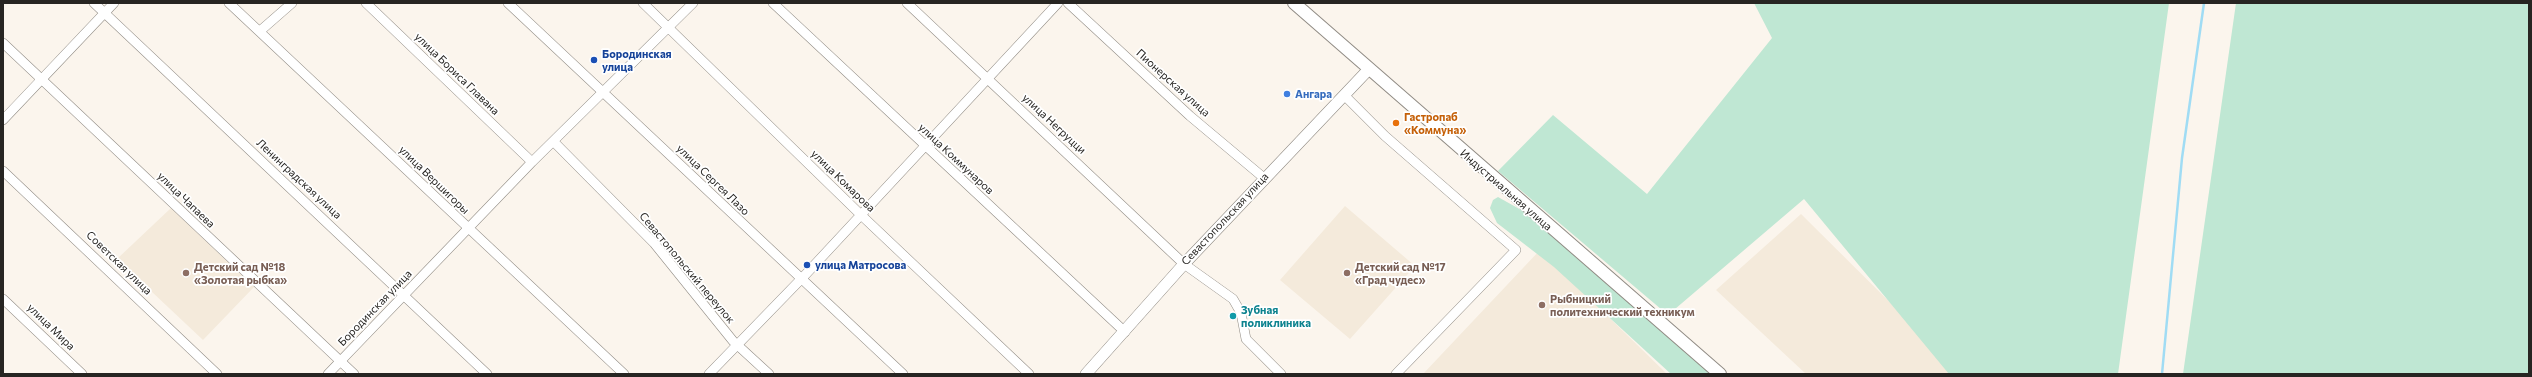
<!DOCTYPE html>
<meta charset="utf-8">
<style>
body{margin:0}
#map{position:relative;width:2532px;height:377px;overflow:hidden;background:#fbf5ed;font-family:Commissioner,sans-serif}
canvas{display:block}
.frame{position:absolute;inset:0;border:4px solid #272522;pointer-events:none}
</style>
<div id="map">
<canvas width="2532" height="377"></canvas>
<div class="frame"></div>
</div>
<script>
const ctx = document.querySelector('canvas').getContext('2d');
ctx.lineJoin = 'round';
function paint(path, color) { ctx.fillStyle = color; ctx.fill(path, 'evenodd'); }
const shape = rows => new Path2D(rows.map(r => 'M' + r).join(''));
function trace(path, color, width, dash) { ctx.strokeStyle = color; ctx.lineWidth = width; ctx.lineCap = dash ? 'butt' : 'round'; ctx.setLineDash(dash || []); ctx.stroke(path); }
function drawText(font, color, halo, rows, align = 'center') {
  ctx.font = font + ' Commissioner,sans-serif'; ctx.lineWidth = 3.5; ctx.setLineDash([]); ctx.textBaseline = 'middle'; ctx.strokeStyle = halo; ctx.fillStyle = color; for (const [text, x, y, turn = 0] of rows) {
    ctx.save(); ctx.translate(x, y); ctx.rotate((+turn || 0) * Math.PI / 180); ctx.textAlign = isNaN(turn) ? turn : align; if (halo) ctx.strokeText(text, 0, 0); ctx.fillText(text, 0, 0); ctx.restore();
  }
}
const built = shape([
 [1345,206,1415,266,1350,339,1280,280],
 [171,208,254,287,203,340,117,259],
 [1801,214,1929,341,1951,374,1806,374,1716,290],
 [1540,250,1667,374,1423,374]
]);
const green = shape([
 [1754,3,2169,3,2118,374,1949,374,1804,199,1668,315,1498,171,1553,115,1647,194,1772,38],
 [2236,3,2529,3,2529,374,2183,374],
 [1498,197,1523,211,1714,374,1671,374,1554,267,1497,223,1490,208,1493,200]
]);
const stream = shape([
 [2162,374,2182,158,2204,3]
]);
const minor = shape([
 [94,3,487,374],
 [229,3,624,374],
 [366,3,532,162],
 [508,3,903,374],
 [643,3,860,214,1029,374],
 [773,3,1125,332],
 [907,3,1184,264,1233,299,1241,313,1246,339,1281,374],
 [1068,3,1190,116,1264,178],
 [260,31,292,3],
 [3,43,354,374],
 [1345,96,1385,136,1516,250,1396,374],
 [3,120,114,3],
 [554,142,654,243,733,341,769,374],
 [3,171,217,374],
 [3,299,82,374],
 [328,374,532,162,693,3],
 [709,374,806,274,1058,3]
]);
const tertiary = shape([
 [1086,374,1184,264,1369,69]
]);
const secondary = shape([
 [1294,3,1720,374]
]);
const markers = [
 [594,60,4,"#1a4fb4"],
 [1287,94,4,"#3f7fe0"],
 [1396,123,4,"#e8710a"],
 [807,265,4,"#1a4fb4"],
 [186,273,4,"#8d6e63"],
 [1347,273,4,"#8d6e63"],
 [1542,305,4,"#8d6e63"],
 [1233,316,4,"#0f9aa8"]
];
const transitNames = [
 ["Бородинская",602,54],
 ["улица",602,67],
 ["улица Матросова",815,265]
];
const streetNames = [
 ["улица Бориса Главана",457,74,44],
 ["Пионерская улица",1173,83,42],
 ["улица Негруцци",1054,124,43],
 ["улица Коммунаров",956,159,43],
 ["Ленинградская улица",299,179,43],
 ["улица Вершигоры",434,180,44],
 ["улица Сергея Лазо",713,180,44],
 ["улица Комарова",843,181,44],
 ["Индустриальная улица",1506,190,41],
 ["улица Чапаева",186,200,44],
 ["Севастопольская улица",1225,219,-47],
 ["Советская улица",119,263,44],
 ["Севастопольский переулок",687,268,50],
 ["Бородинская улица",375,308,-46],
 ["улица Мира",51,327,44]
];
const shopNames = [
 ["Ангара",1295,94]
];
const foodNames = [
 ["Гастропаб",1404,117],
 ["«Коммуна»",1404,130]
];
const educationNames = [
 ["Детский сад №18",194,267],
 ["«Золотая рыбка»",194,280],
 ["Детский сад №17",1355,267],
 ["«Град чудес»",1355,280],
 ["Рыбницкий",1550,299],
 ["политехнический техникум",1550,312]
];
const cultureNames = [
 ["Зубная",1241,310],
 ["поликлиника",1241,323]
];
paint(built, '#f4eadb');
paint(green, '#bfe7d3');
trace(stream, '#a0dcf4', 2.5);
trace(minor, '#918c85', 10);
trace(tertiary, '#918c85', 12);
trace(secondary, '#918c85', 14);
trace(minor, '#fff', 9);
trace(tertiary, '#fff', 11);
trace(secondary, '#fff', 12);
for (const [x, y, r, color] of markers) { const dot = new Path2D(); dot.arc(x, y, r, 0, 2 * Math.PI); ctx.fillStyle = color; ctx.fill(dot); trace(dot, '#fff', 1.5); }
drawText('bold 11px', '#164399', '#fff', transitNames, 'left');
drawText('11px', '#272522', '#fff', streetNames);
drawText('bold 11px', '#366cbe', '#fff', shopNames, 'left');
drawText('bold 11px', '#c56008', '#fff', foodNames, 'left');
drawText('bold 11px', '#785e54', '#fff', educationNames, 'left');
drawText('bold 11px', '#0d838f', '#fff', cultureNames, 'left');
</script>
